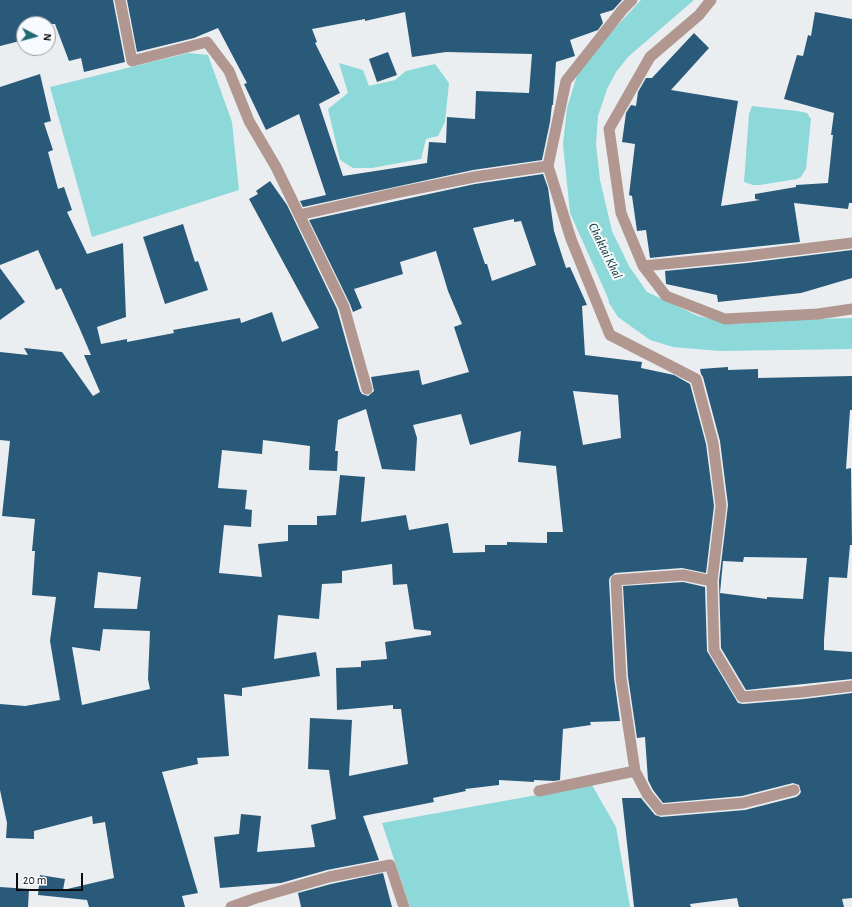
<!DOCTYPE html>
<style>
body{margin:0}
#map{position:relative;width:852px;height:907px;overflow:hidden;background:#eaeef1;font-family:"Alegreya Sans",sans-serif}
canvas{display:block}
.north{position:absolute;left:16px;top:16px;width:40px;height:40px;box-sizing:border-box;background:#f7fbff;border:1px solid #999c9f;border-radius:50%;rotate:96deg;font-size:11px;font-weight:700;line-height:16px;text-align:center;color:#0b0d0e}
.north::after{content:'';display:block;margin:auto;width:14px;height:18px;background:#1f6a73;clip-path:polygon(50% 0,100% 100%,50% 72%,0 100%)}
.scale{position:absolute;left:16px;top:873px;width:67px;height:18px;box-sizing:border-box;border:2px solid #0b0d0e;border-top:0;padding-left:5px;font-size:12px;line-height:14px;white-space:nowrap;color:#0b0d0e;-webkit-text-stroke:3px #f7fbff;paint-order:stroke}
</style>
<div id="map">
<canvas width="852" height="907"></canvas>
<div class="north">N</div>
<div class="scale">20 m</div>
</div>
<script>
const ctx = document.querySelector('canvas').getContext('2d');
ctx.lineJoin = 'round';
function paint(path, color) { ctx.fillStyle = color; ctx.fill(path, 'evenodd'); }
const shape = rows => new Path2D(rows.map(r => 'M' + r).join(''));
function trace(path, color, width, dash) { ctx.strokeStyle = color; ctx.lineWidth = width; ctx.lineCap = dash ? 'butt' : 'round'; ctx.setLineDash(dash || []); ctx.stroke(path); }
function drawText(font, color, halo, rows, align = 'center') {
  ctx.font = font + ' "Alegreya Sans",sans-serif'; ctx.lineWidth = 4; ctx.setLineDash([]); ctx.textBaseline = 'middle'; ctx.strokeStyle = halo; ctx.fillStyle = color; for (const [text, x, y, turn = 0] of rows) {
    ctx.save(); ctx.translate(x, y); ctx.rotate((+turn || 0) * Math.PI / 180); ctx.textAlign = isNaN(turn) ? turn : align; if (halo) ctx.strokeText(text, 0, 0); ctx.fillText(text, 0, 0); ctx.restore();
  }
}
const water = shape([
 [641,0,694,0,628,57,616,72,607,89,598,116,596,144,600,180,612,231,629,266,647,292,698,316,735,324,782,320,852,318,852,349,720,351,673,347,650,340,618,317,609,303,608,298,570,213,563,144,567,108,578,72,601,43],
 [188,53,208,55,232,122,239,190,92,237,50,87],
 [339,63,363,70,369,86,395,80,406,71,435,64,449,83,445,122,438,136,426,139,421,159,372,168,353,168,340,160,328,109,348,93],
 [752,106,797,111,807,113,811,119,806,169,801,177,797,179,760,185,753,185,744,182,749,114],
 [592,785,616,827,630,907,410,907,382,823]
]);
const building = shape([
 [0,0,113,0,125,62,84,72,81,58,69,61,55,24,24,24,24,40,0,46],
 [127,0,622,0,613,10,600,14,603,23,598,30,570,40,575,56,556,62,553,105,552,105,550,122,542,160,473,170,303,207,300,201,326,195,299,114,266,130,244,84,247,83,218,28,194,38,137,52],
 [405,12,412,57,446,52,532,54,529,93,476,91,475,119,447,117,446,143,429,142,427,163,343,176,319,104,340,93,315,43,317,42,312,29,365,19,365,21],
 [815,12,852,19,852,203,849,203,848,209,794,203,800,242,650,258,646,230,637,231,632,196,629,195,635,144,622,142,626,113,631,105,636,106,638,92,646,78,652,78,694,33,709,48,671,90,738,101,721,206,760,200,755,199,755,194,796,187,796,185,828,183,833,135,831,135,834,113,784,99,797,55,803,56,808,35,811,36],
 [388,52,397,75,377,82,369,59],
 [40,74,51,121,44,123,53,150,48,152,58,189,64,187,72,210,67,212,87,254,123,243,126,317,97,327,101,344,127,339,127,342,174,333,173,330,240,318,241,323,272,312,282,342,319,328,249,199,258,194,256,191,270,181,287,205,337,309,360,391,362,394,368,396,374,391,371,377,419,370,422,385,469,372,454,327,462,324,448,291,436,251,400,262,403,274,354,289,362,308,353,312,350,304,309,220,475,184,543,174,548,188,554,231,566,268,570,267,587,305,582,306,585,355,642,362,641,368,674,375,690,384,706,444,714,506,706,573,682,568,615,573,610,577,609,580,614,678,620,721,590,722,591,725,563,729,560,780,554,781,534,780,534,782,499,780,499,785,465,789,466,791,433,798,434,802,363,816,379,860,327,870,281,883,220,888,214,837,239,834,241,814,261,816,257,852,315,847,311,825,336,819,329,770,308,769,310,718,352,720,349,776,408,764,401,709,393,709,393,705,337,710,336,668,361,667,361,661,387,659,385,642,431,635,431,631,414,629,407,584,393,585,392,564,342,571,342,583,322,584,319,619,278,615,274,659,316,652,320,676,242,688,242,696,224,694,229,756,197,758,198,764,162,772,198,893,182,896,185,907,89,907,87,900,38,895,40,875,65,879,63,890,114,878,105,822,93,824,92,816,34,831,34,839,6,838,7,823,0,790,0,704,25,706,60,700,50,641,56,597,32,595,35,551,32,551,35,519,2,516,10,441,0,440,0,352,28,355,24,348,62,352,93,396,100,392,84,355,91,355,79,327,61,288,56,290,38,250,0,265,0,87],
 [514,219,514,222,521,221,536,265,492,281,487,264,485,264,473,228],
 [573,391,618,395,621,438,583,445],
 [366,409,382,469,415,471,417,438,413,425,461,414,470,445,521,431,518,462,556,466,563,532,547,532,547,543,507,542,507,545,485,545,485,552,453,553,448,523,409,530,406,515,361,522,365,477,340,475,336,515,317,516,317,525,288,525,288,541,258,544,262,577,219,573,224,525,251,527,252,510,245,509,247,490,218,488,222,450,262,454,263,440,310,446,309,470,337,471,338,451,335,451,338,420],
 [98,572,141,577,137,609,94,608],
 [103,629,150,631,148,679,150,689,82,705,72,647,100,651],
 [183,224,195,262,198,261,208,290,165,304,143,237],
 [852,250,852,278,801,293,718,302,717,295,666,284,665,271,747,263],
 [0,268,25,302,0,320],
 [728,367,728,370,758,369,758,378,852,376,852,410,850,410,846,469,851,468,852,545,850,545,847,578,829,577,824,640,824,650,852,652,852,679,746,690,721,648,719,581,728,505,720,441,703,377,701,374,700,369],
 [744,557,807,558,803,599,767,597,767,599,720,593,723,561,743,562],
 [683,582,705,587,707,651,738,703,743,704,804,699,852,693,852,898,842,899,844,907,739,907,737,898,690,904,691,907,634,907,622,798,641,798,655,815,661,817,745,810,796,797,799,795,801,792,799,785,793,783,742,796,663,803,653,790,648,780,645,737,637,738,628,677,623,586],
 [383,873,392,907,301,907,298,893,331,884],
 [0,887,29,889,28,907,0,907]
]);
const minor = shape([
 [120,0,132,61,207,42,229,71,249,121,276,167,344,307,367,389],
 [632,0,623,9,566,81,548,166,571,239,610,335,696,379,713,443,721,506,712,581,714,650,742,697,803,692,852,686],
 [711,0,699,15,650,57,609,129,621,213,643,266,666,296,725,319,818,314,852,309],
 [299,215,396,193,474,177,548,166],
 [643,266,746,256,852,243],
 [712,581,683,575,616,580,621,678,635,771,647,794,660,810,743,803,794,790],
 [539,791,635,771],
 [231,907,256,898,329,877,390,865,404,907]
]);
const waterNames = [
 ["Chaktai Khal",605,251,64]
];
paint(water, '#8dd8d9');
paint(building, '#2a5a7a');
trace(minor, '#b1978f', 11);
drawText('italic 13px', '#0c3232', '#f7fbff', waterNames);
</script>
